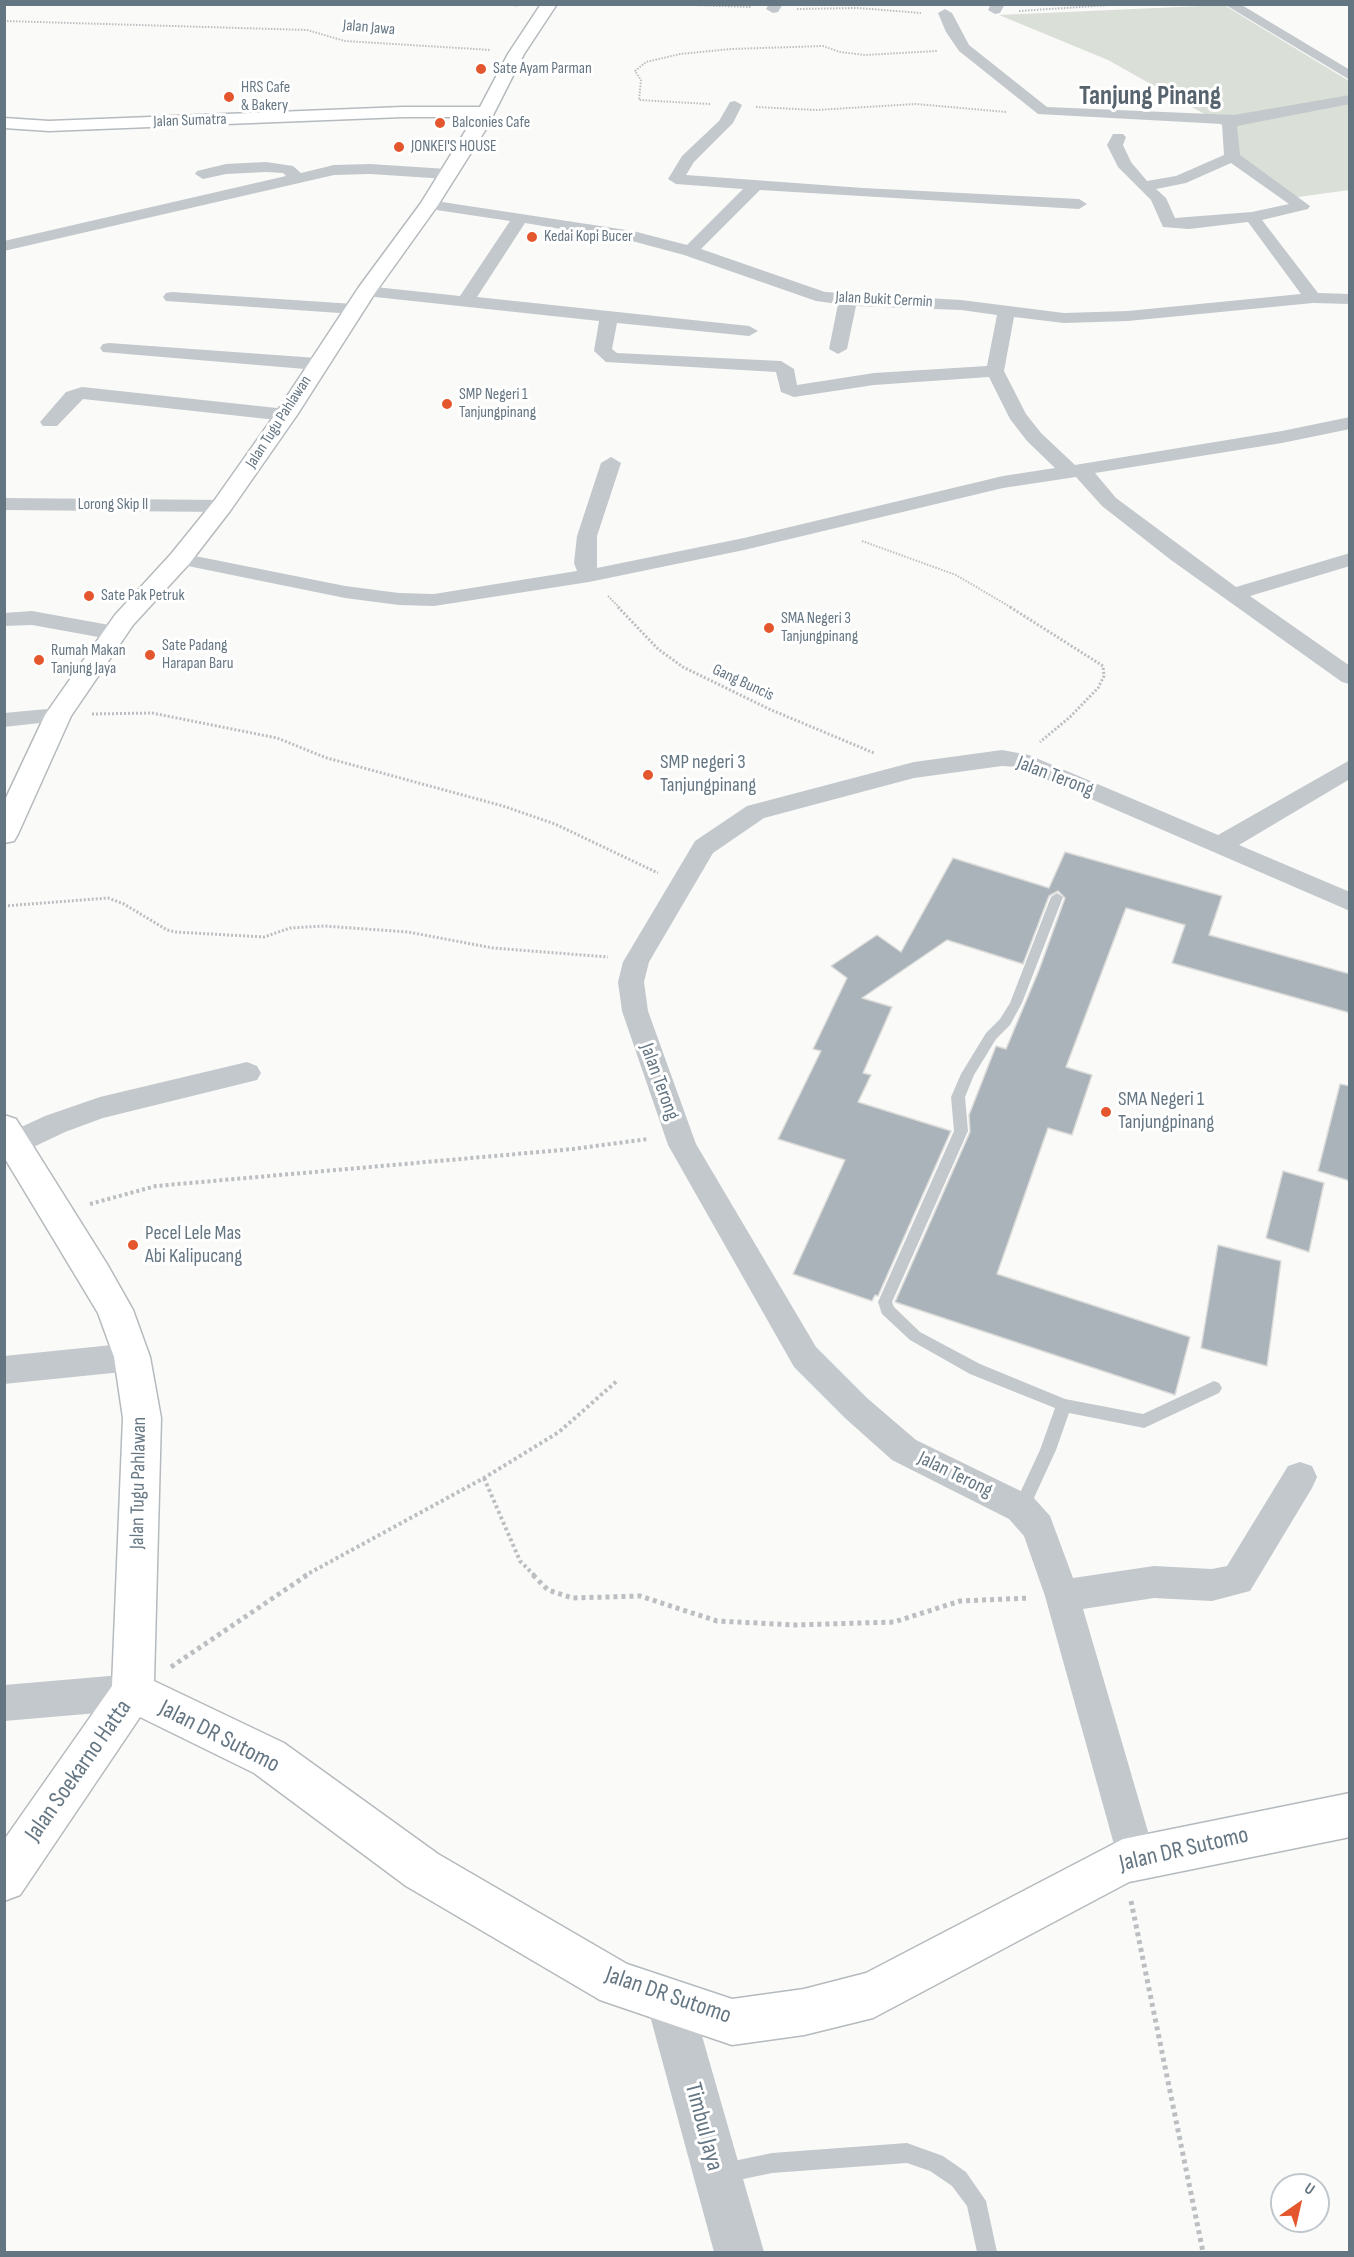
<!DOCTYPE html>
<style>
body{margin:0}
#map{position:relative;width:1354px;height:2257px;overflow:hidden;background:#fafaf8;font-family:"Sofia Sans Condensed",sans-serif}
canvas{display:block}
.frame{position:absolute;inset:0;border:6px solid #657683;pointer-events:none}
.north{position:absolute;left:1270px;top:2173px;width:60px;height:60px;box-sizing:border-box;background:#fff;border:2px solid #c1c8cd;border-radius:50%;rotate:34deg;font-size:16px;font-weight:700;line-height:24px;text-align:center;color:#657683}
.north::after{content:'';display:block;margin:auto;width:21px;height:27px;background:#e4572e;clip-path:polygon(50% 0,100% 100%,50% 72%,0 100%)}
</style>
<div id="map">
<canvas width="1354" height="2257"></canvas>
<div class="frame"></div>
<div class="north">U</div>
</div>
<script>
const ctx = document.querySelector('canvas').getContext('2d');
ctx.lineJoin = 'round';
function paint(path, color) { ctx.fillStyle = color; ctx.fill(path, 'evenodd'); }
const shape = rows => new Path2D(rows.map(r => 'M' + r).join(''));
function trace(path, color, width, dash) { ctx.strokeStyle = color; ctx.lineWidth = width; ctx.lineCap = dash ? 'butt' : 'round'; ctx.setLineDash(dash || []); ctx.stroke(path); }
function drawText(font, color, halo, rows, align = 'center') {
  ctx.font = font + ' "Sofia Sans Condensed",sans-serif'; ctx.lineWidth = 6; ctx.setLineDash([]); ctx.textBaseline = 'middle'; ctx.strokeStyle = halo; ctx.fillStyle = color; for (const [text, x, y, turn = 0] of rows) {
    ctx.save(); ctx.translate(x, y); ctx.rotate((+turn || 0) * Math.PI / 180); ctx.textAlign = isNaN(turn) ? turn : align; if (halo) ctx.strokeText(text, 0, 0); ctx.fillText(text, 0, 0); ctx.restore();
  }
}
const green = shape([
 [1224,5,1349,81,1349,190,1291,198,1232,157,1223,126,1206,115,1108,60,999,15]
]);
const building = shape([
 [1065,852,1222,896,1209,935,1350,974,1350,1013,1172,963,1185,925,1126,908,1066,1067,1092,1075,1072,1135,1048,1128,997,1274,1190,1337,1175,1395,895,1302,970,1132,969,1115,996,1046,1006,1049,1039,970,1065,898,1058,891,1049,896,1023,964,947,940,862,998,892,1007,863,1073,871,1075,858,1102,951,1131,878,1296,875,1295,872,1301,793,1274,845,1160,778,1139,821,1051,813,1049,847,978,831,966,877,935,901,952,953,858,1049,888,1065,852],
 [1340,1084,1350,1086,1350,1181,1318,1171,1340,1084],
 [1283,1171,1324,1183,1309,1252,1266,1238,1283,1171],
 [1218,1245,1281,1261,1267,1366,1201,1348,1218,1245]
]);
const pathFar3 = shape([
 [507,4,518,6],
 [665,4,751,7],
 [797,9,858,8,921,13],
 [1019,11,1125,4],
 [4,21,307,30,345,41,491,50],
 [710,104,639,100,641,80,635,71,646,62,680,54,731,49,823,46,840,52,865,55,937,51],
 [756,107,816,110,916,104,1006,112],
 [862,541,956,575,1012,608],
 [608,596,620,608]
]);
const pathFar2 = shape([
 [618,607,658,649,683,667,769,709,874,753],
 [1010,607,1103,666,1104,676,1098,688,1070,717,1040,742],
 [92,714,152,713,277,738,327,758,503,806,555,824,658,873],
 [4,906,108,898,124,904,167,930,176,932,264,937,290,928,324,926,408,932,493,948,608,957]
]);
const pathFar1 = shape([
 [90,1204,156,1186,573,1149,648,1139],
 [484,1478,520,1561,535,1576],
 [304,1576,484,1478,559,1432,618,1380]
]);
const path = shape([
 [533,1575,548,1590,572,1598,640,1596,717,1621,795,1625,894,1622,960,1601,1029,1598],
 [171,1667,307,1575],
 [1131,1901,1203,2252]
]);
const service = shape([
 [1057,893,1063,897,1022,1003,1010,1025,996,1039,974,1075,965,1097,968,1131,892,1302,894,1307,920,1332,980,1364,1065,1399,1143,1414,1214,1381,1219,1383,1222,1388,1219,1393,1144,1428,1069,1413,1056,1450,1027,1513,1021,1515,1015,1513,1013,1508,1040,1450,1055,1408,970,1374,910,1340,882,1314,878,1302,954,1131,951,1097,961,1074,986,1033,1000,1019,1010,1003,1051,897,1057,893],
 [907,2143,943,2156,966,2172,986,2201,997,2252,977,2252,967,2206,952,2186,930,2171,907,2163,772,2173,724,2183,717,2180,714,2173,717,2166,724,2163,772,2153,907,2143]
]);
const minor = shape([
 [769,4,783,4,778,12,773,13,766,9,769,4],
 [991,4,1005,4,1000,13,995,14,988,10,991,4],
 [1224,4,1240,4,1350,70,1350,80,1224,4],
 [945,9,952,13,969,45,1047,107,1234,115,1350,95,1350,104,1237,126,1240,155,1310,206,1308,209,1262,220,1318,293,1350,294,1350,304,1313,303,1128,321,1064,323,1014,317,1004,371,1026,414,1041,433,1075,465,1282,431,1350,417,1350,429,1282,443,1095,473,1116,498,1236,587,1350,553,1350,566,1250,596,1350,666,1350,684,1342,682,1171,560,1102,506,1076,477,1003,488,744,550,589,582,434,606,399,605,345,598,173,563,170,559,173,555,180,553,345,586,399,593,434,594,577,571,574,563,577,536,601,463,611,457,621,463,597,536,597,568,744,538,1003,476,1055,468,1027,441,1010,419,989,377,874,385,794,397,781,392,776,372,606,362,594,351,599,321,366,296,357,291,366,286,460,296,510,221,423,208,421,205,423,202,429,200,633,231,687,245,743,189,676,184,668,179,682,156,719,121,730,102,735,101,742,105,733,123,694,162,686,175,863,188,1079,199,1087,204,1079,209,760,190,701,249,825,292,961,300,1064,313,1128,311,1301,294,1248,222,1189,229,1163,227,1151,200,1118,167,1107,145,1113,134,1123,134,1126,137,1123,145,1131,162,1147,181,1176,176,1224,155,1222,124,1038,114,959,51,946,32,938,13,945,9],
 [1231,163,1289,204,1252,212,1175,218,1166,198,1156,189,1186,183,1231,163],
 [525,223,632,241,684,255,816,301,838,304,829,349,838,354,847,349,856,306,961,310,997,315,987,366,874,373,797,385,794,369,781,361,617,353,612,349,617,323,749,336,758,331,749,326,477,297,525,223],
 [266,162,293,166,301,173,334,165,370,164,447,169,455,174,447,179,370,174,334,175,4,251,4,241,286,176,283,173,266,172,226,174,203,179,195,174,197,171,226,164,266,162],
 [172,292,354,304,363,309,354,314,166,301,163,297,166,293,172,292],
 [109,343,317,358,326,364,317,370,103,352,100,348,103,344,109,343],
 [82,387,286,409,296,415,286,421,83,399,57,426,43,426,40,422,66,392,82,387],
 [4,498,222,500,229,502,232,506,229,510,222,512,4,510,4,498],
 [32,611,115,626,123,628,126,633,123,638,115,640,32,625,4,626,4,613,32,611],
 [58,708,66,710,70,715,66,720,4,727,4,713,58,708],
 [1002,750,1029,755,1218,835,1350,760,1350,779,1239,845,1350,892,1350,911,1017,767,1002,766,914,778,764,818,713,853,649,962,644,982,648,1011,696,1144,816,1347,867,1398,916,1440,1033,1497,1050,1516,1073,1578,1154,1566,1212,1569,1227,1566,1288,1466,1300,1462,1312,1466,1317,1477,1312,1488,1250,1591,1212,1601,1154,1598,1083,1609,1156,1859,1150,1872,1137,1878,1124,1872,1118,1859,1045,1596,1024,1536,1009,1519,892,1460,845,1418,794,1367,668,1145,622,1011,618,982,623,962,695,841,747,806,914,762,1002,750],
 [247,1062,257,1066,261,1073,257,1080,103,1118,65,1132,23,1152,13,1155,4,1152,4,1135,45,1116,100,1097,247,1062],
 [132,1343,143,1347,148,1357,143,1367,132,1371,4,1384,4,1356,132,1343],
 [133,1674,146,1680,151,1692,146,1704,133,1710,4,1721,4,1685,133,1674]
]);
const tertiary = shape([
 [669,1978,685,1985,692,2001,764,2252,714,2252,646,2001,653,1985,669,1978]
]);
const primary = shape([
 [541,4,557,4,524,54,486,129,438,205,375,293,297,415,230,511,189,564,133,625,71,716,18,834,14,841,4,843,4,802,45,715,115,615,171,554,214,501,276,413,359,287,421,203,474,117,403,117,49,131,4,128,4,118,49,121,403,107,480,107,508,54,541,4],
 [4,1115,16,1119,107,1264,133,1310,150,1357,161,1418,154,1681,284,1743,438,1854,627,1964,732,1999,804,1989,866,1973,1123,1839,1350,1793,1350,1837,1129,1882,873,2018,804,2035,732,2045,600,2000,406,1886,254,1773,140,1717,20,1895,4,1901,4,1840,112,1686,123,1418,114,1357,98,1313,4,1157,4,1115]
]);
const markers = [
 [481,69,6,"#e4572e"],
 [229,97,6,"#e4572e"],
 [440,123,6,"#e4572e"],
 [399,147,6,"#e4572e"],
 [532,237,6,"#e4572e"],
 [447,404,6,"#e4572e"],
 [89,596,6,"#e4572e"],
 [769,628,6,"#e4572e"],
 [150,655,6,"#e4572e"],
 [39,660,6,"#e4572e"],
 [648,775,6,"#e4572e"],
 [1106,1112,6,"#e4572e"],
 [133,1245,6,"#e4572e"]
];
const farStreetnames = [
 ["Jalan Jawa",369,28,5],
 ["Jalan Sumatra",190,121,-2],
 ["Jalan Bukit Cermin",884,300,3],
 ["Jalan Tugu Pahlawan",279,422,-57],
 ["Lorong Skip II",113,505],
 ["Gang Buncis",743,683,25]
];
const farPoinames = [
 ["Sate Ayam Parman",493,69],
 ["HRS Cafe",241,88],
 ["& Bakery",241,106],
 ["Balconies Cafe",452,123],
 ["JONKEI'S HOUSE",411,147],
 ["Kedai Kopi Bucer",544,237],
 ["SMP Negeri 1",459,395],
 ["Tanjungpinang",459,413],
 ["Sate Pak Petruk",101,596],
 ["SMA Negeri 3",781,619],
 ["Tanjungpinang",781,637],
 ["Sate Padang",162,646],
 ["Harapan Baru",162,664],
 ["Rumah Makan",51,651],
 ["Tanjung Jaya",51,669]
];
const poiNames = [
 ["SMP negeri 3",660,763],
 ["Tanjungpinang",660,786],
 ["SMA Negeri 1",1118,1100],
 ["Tanjungpinang",1118,1123],
 ["Pecel Lele Mas",145,1234],
 ["Abi Kalipucang",145,1257]
];
const streetNames = [
 ["Jalan Terong",1055,777,21],
 ["Jalan Terong",659,1082,70],
 ["Jalan Terong",955,1475,26],
 ["Jalan Tugu Pahlawan",139,1483,-89]
];
const nearStreetnames = [
 ["Jalan DR Sutomo",219,1737,27],
 ["Jalan Soekarno Hatta",79,1771,-55],
 ["Jalan DR Sutomo",1184,1850,-13],
 ["Jalan DR Sutomo",668,1996,19],
 ["Timbul Jaya",703,2127,75]
];
const farTownnames = [
 ["Tanjung Pinang",1150,97]
];
paint(green, '#dadfd7');
paint(building, '#aab3b9');
trace(building, '#dcdcda', 1.5);
trace(primary, '#b5babe', 3);
trace(pathFar3, '#bbbfc2', 2, [1.5, 1.5]);
trace(pathFar2, '#bbbfc2', 3, [2, 2]);
trace(pathFar1, '#bbbfc2', 4, [3, 3]);
trace(path, '#bbbfc2', 5, [4, 4]);
paint(service, '#c3c8cc');
paint(minor, '#c3c8cc');
paint(tertiary, '#c3c8cc');
paint(primary, '#fff');
for (const [x, y, r, color] of markers) { const dot = new Path2D(); dot.arc(x, y, r, 0, 2 * Math.PI); ctx.fillStyle = color; ctx.fill(dot); trace(dot, '#fff', 2); }
drawText('16px', '#657683', '#fff', farStreetnames);
drawText('16px', '#657683', '#fff', farPoinames, 'left');
drawText('20px', '#657683', '#fff', poiNames, 'left');
drawText('20px', '#657683', '#fff', streetNames);
drawText('24px', '#657683', '#fff', nearStreetnames);
drawText('bold 27px', '#57646e', '#fff', farTownnames);
</script>
